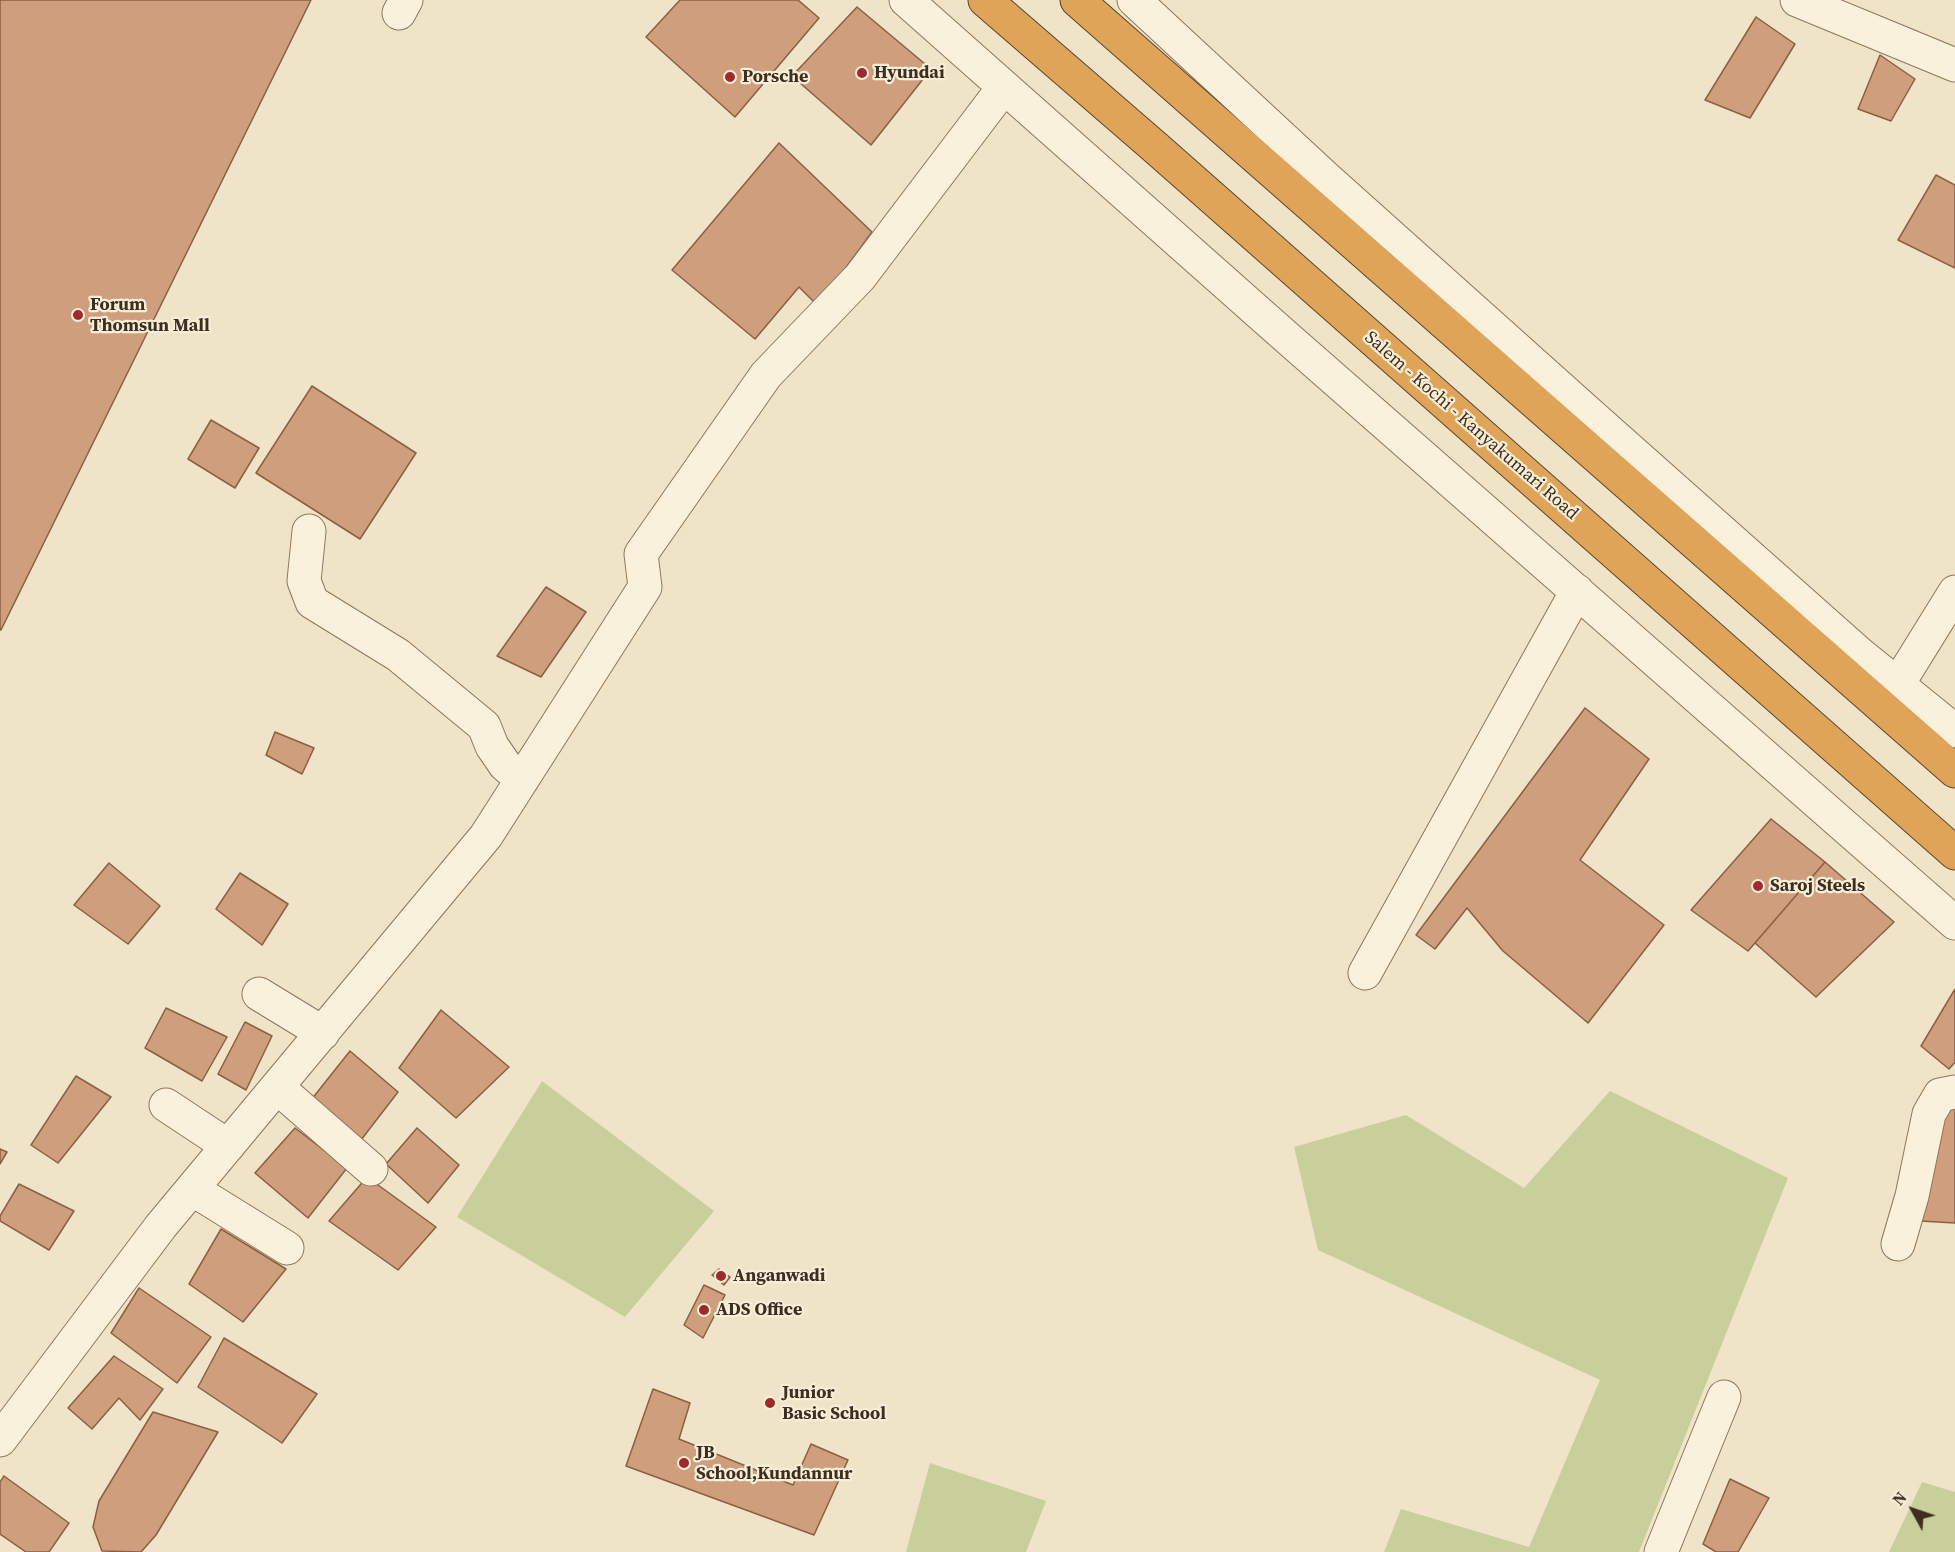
<!DOCTYPE html>
<style>
body{margin:0}
#map{position:relative;width:1955px;height:1552px;overflow:hidden;background:#f0e4c8;font-family:"Source Serif 4",serif}
canvas{display:block}
.north{position:absolute;left:1883px;top:1480px;width:60px;height:60px;-webkit-text-stroke:4px #f7eed8;paint-order:stroke;rotate:310deg;font-size:16px;font-weight:700;line-height:24px;text-align:center;color:#3d2e20}
.north::after{content:'';display:block;margin:auto;width:21px;height:27px;background:#3d2e20;clip-path:polygon(50% 0,100% 100%,50% 72%,0 100%)}
</style>
<div id="map">
<canvas width="1955" height="1552"></canvas>
<div class="north">N</div>
</div>
<script>
const ctx = document.querySelector('canvas').getContext('2d');
ctx.lineJoin = 'round';
function paint(path, color) { ctx.fillStyle = color; ctx.fill(path, 'evenodd'); }
const shape = rows => new Path2D(rows.map(r => 'M' + r).join(''));
function trace(path, color, width, dash) { ctx.strokeStyle = color; ctx.lineWidth = width; ctx.lineCap = dash ? 'butt' : 'round'; ctx.setLineDash(dash || []); ctx.stroke(path); }
function drawText(font, color, halo, rows, align = 'center') {
  ctx.font = font + ' "Source Serif 4",serif'; ctx.lineWidth = 4.5; ctx.setLineDash([]); ctx.textBaseline = 'middle'; ctx.strokeStyle = halo; ctx.fillStyle = color; for (const [text, x, y, turn = 0] of rows) {
    ctx.save(); ctx.translate(x, y); ctx.rotate((+turn || 0) * Math.PI / 180); ctx.textAlign = isNaN(turn) ? turn : align; if (halo) ctx.strokeText(text, 0, 0); ctx.fillText(text, 0, 0); ctx.restore();
  }
}
const green = shape([
 [542,1081,714,1211,625,1317,457,1217],
 [1610,1091,1788,1178,1639,1552,1384,1552,1401,1509,1529,1547,1600,1380,1318,1250,1294,1147,1406,1115,1524,1188],
 [930,1463,1046,1501,1026,1552,906,1552],
 [1922,1482,1955,1492,1955,1552,1889,1552]
]);
const building = shape([
 [0,0,311,0,1,630,0,630,0,0],
 [680,0,798,0,819,18,735,117,646,37,680,0],
 [857,7,931,69,871,145,792,76,857,7],
 [1756,17,1795,44,1750,118,1705,100,1756,17],
 [1880,55,1915,79,1891,121,1858,109,1880,55],
 [779,143,872,232,818,306,799,287,755,339,672,270,779,143],
 [1936,175,1955,185,1955,268,1898,240,1936,175],
 [312,386,416,453,360,539,256,473,312,386],
 [211,420,259,448,235,488,188,459,211,420],
 [546,587,586,612,541,677,497,656,546,587],
 [1585,708,1649,759,1580,860,1664,925,1588,1023,1503,951,1467,908,1435,949,1416,935,1585,708],
 [275,732,314,748,302,774,266,755,275,732],
 [1771,819,1825,862,1748,951,1691,910,1771,819],
 [1825,862,1894,922,1816,997,1755,943,1825,862],
 [109,863,160,906,128,944,74,905,109,863],
 [240,873,288,904,262,945,216,909,240,873],
 [1955,989,1955,1062,1949,1069,1921,1046,1955,989],
 [166,1008,227,1037,202,1081,145,1048,166,1008],
 [441,1010,509,1067,456,1118,399,1068,441,1010],
 [245,1022,272,1036,246,1090,218,1074,245,1022],
 [350,1051,398,1092,361,1140,311,1100,350,1051],
 [76,1076,111,1097,58,1163,31,1145,76,1076],
 [1945,1099,1955,1100,1955,1223,1920,1221,1945,1099],
 [295,1128,347,1168,308,1218,255,1173,295,1128],
 [417,1128,459,1165,428,1203,386,1164,417,1128],
 [0,1149,7,1152,0,1164,0,1149],
 [367,1177,436,1227,398,1270,329,1221,367,1177],
 [19,1184,74,1211,49,1250,0,1221,0,1216,19,1184],
 [221,1229,286,1269,243,1322,189,1284,221,1229],
 [719,1269,730,1277,724,1285,712,1275,719,1269],
 [704,1285,725,1295,703,1338,684,1325,704,1285],
 [139,1288,211,1337,177,1383,111,1333,139,1288],
 [224,1338,317,1394,282,1443,198,1387,224,1338],
 [114,1356,163,1389,140,1420,119,1398,92,1429,68,1408,114,1356],
 [653,1389,690,1403,679,1439,793,1485,811,1444,848,1460,814,1535,626,1466,653,1389],
 [153,1412,218,1432,156,1535,141,1552,102,1551,93,1527,99,1501,153,1412],
 [4,1476,69,1523,49,1552,26,1552,0,1534,0,1482,4,1476],
 [1730,1479,1769,1498,1738,1552,1716,1552,1703,1544,1730,1479]
]);
const minor = shape([
 [906,0,1284,335,1955,923],
 [1134,0,1325,177,1593,417,1860,654,1955,731],
 [1797,0,1955,65],
 [399,13,406,0],
 [309,531,304,581,312,602,398,655,484,726,492,746,505,765,522,780],
 [1898,684,1955,592],
 [1365,973,1577,591],
 [259,994,323,1033],
 [277,1087,371,1169],
 [166,1105,228,1146],
 [192,1189,287,1248],
 [1898,1244,1912,1196,1929,1114,1940,1095,1955,1092],
 [0,1440,161,1226,486,836,645,587,641,554,766,375,860,277,1004,87],
 [1661,1552,1724,1397]
]);
const highway = shape([
 [985,0,1156,148,1955,853],
 [1077,0,1955,771]
]);
const markers = [
 [862,73,6,"#9e2a2b"],
 [730,77,6,"#9e2a2b"],
 [78,315,6,"#9e2a2b"],
 [1758,886,6,"#9e2a2b"],
 [721,1276,6,"#9e2a2b"],
 [704,1310,6,"#9e2a2b"],
 [770,1403,6,"#9e2a2b"],
 [684,1463,6,"#9e2a2b"]
];
const poiNames = [
 ["Hyundai",874,73],
 ["Porsche",742,77],
 ["Forum",90,305],
 ["Thomsun Mall",90,326],
 ["Saroj Steels",1770,886],
 ["Anganwadi",733,1276],
 ["ADS Office",716,1310],
 ["Junior",782,1393],
 ["Basic School",782,1414],
 ["JB",696,1453],
 ["School,Kundannur",696,1474]
];
const streetNames = [
 ["Salem - Kochi - Kanyakumari Road",1471,426,41]
];
paint(green, '#c9cf9b');
paint(building, '#cf9f7d');
trace(building, '#8d5f41', 1.5);
trace(minor, '#8d765c', 35);
trace(highway, '#5b4430', 35);
trace(minor, '#faf1dc', 33);
trace(highway, '#e0a458', 33);
for (const [x, y, r, color] of markers) { const dot = new Path2D(); dot.arc(x, y, r, 0, 2 * Math.PI); ctx.fillStyle = color; ctx.fill(dot); trace(dot, '#f7eed8', 2); }
drawText('bold 18px', '#3d2e20', '#f7eed8', poiNames, 'left');
drawText('18px', '#3d2e20', '#f7eed8', streetNames);
</script>
